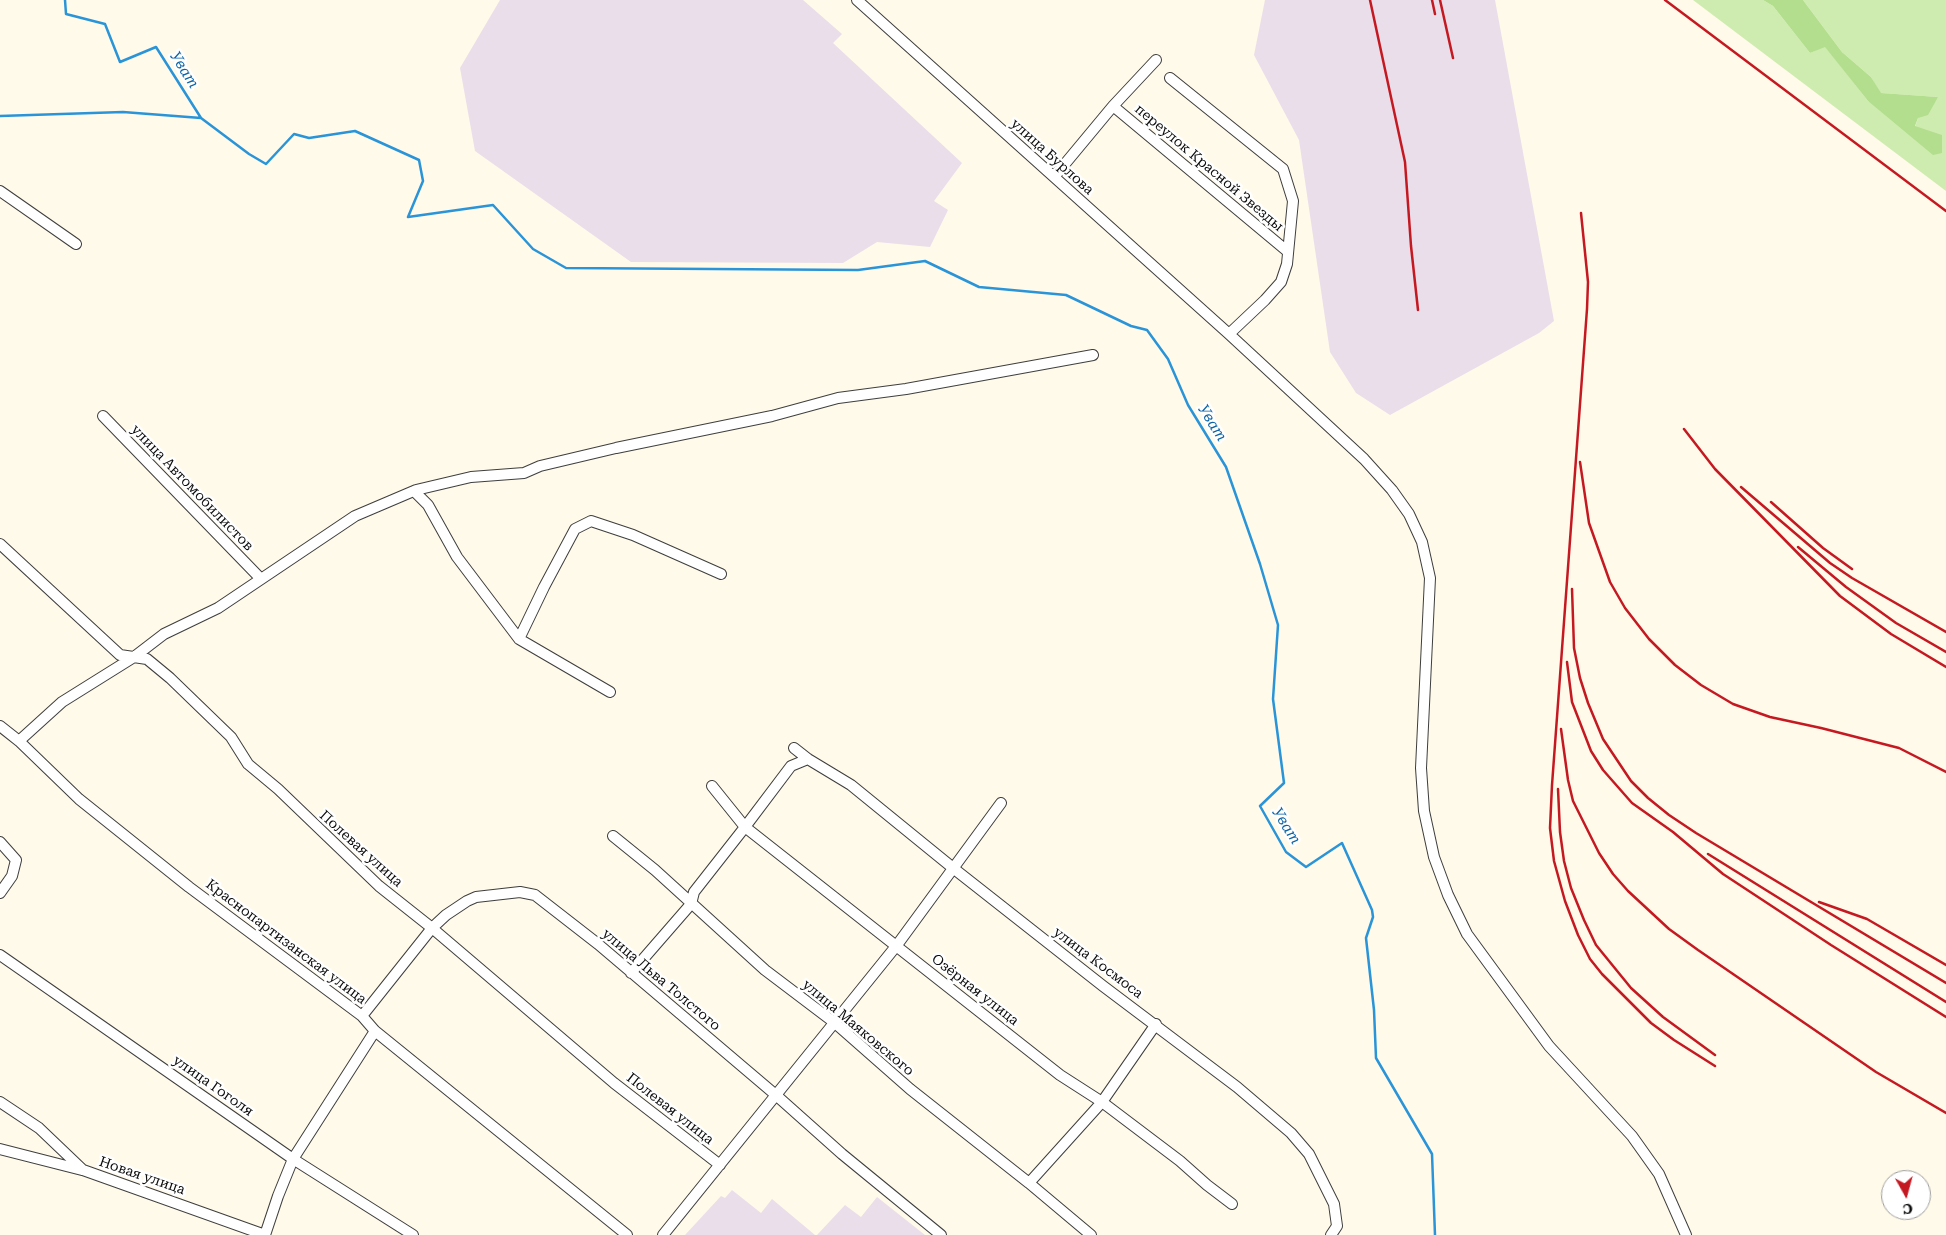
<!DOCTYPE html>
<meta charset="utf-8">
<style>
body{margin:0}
#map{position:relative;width:1946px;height:1235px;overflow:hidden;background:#fffae9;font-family:"Roboto Serif",serif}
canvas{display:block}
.north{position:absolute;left:1881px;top:1170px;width:50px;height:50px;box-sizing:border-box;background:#fff;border:1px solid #9d9d9d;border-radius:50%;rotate:173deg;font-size:14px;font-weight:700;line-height:20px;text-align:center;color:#0b0b0b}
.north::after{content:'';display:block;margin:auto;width:18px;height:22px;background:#c51922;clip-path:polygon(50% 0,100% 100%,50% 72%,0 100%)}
</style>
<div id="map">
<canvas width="1946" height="1235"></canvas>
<div class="north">С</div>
</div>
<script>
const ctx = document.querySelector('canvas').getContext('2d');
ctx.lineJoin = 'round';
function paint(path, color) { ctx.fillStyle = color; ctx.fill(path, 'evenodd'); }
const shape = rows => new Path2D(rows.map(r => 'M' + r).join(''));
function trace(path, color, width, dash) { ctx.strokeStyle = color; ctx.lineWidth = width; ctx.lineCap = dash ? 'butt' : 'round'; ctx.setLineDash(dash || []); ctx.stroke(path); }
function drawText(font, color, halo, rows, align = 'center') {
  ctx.font = font + ' "Roboto Serif",serif'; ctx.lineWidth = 5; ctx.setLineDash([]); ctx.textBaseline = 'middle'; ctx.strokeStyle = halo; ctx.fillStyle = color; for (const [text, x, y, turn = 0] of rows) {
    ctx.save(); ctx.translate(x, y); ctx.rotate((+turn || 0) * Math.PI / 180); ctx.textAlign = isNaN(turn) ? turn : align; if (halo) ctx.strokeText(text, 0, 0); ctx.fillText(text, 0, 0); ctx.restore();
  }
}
const industrial = shape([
 [500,0,803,0,842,34,833,43,962,163,934,201,948,210,930,247,877,242,843,263,631,262,475,151,460,68],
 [1265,0,1495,0,1554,321,1539,333,1390,415,1356,393,1330,352,1299,140,1254,55],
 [732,1190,761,1213,772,1199,815,1235,685,1235,721,1196,725,1198],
 [877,1197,925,1235,817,1235,845,1205,861,1217]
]);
const green = shape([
 [1693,0,1763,0,1773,6,1810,53,1825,46,1868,101,1915,127,1918,118,1938,97,1880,93,1871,77,1842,52,1803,0,1946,0,1946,191]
]);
const forest = shape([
 [1763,0,1803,0,1842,52,1871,77,1881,93,1938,97,1928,115,1918,118,1915,126,1942,135,1942,153,1933,155,1868,101,1825,47,1810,53,1773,6]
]);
const stream = shape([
 [65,0,66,14,105,24,120,62,156,47,201,118],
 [0,116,123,112,201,118,249,154,266,164,294,134,309,138,355,131,419,160,423,181,408,217,493,205,533,249,566,268,858,270,925,261,979,287,1066,295,1131,326,1147,330,1168,359,1188,405,1226,467,1260,564,1278,625,1273,699,1284,783,1260,806,1286,852,1306,867,1342,843,1372,910,1373,917,1366,938,1374,1010,1376,1058,1432,1154,1435,1235]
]);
const street = shape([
 [857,0,1229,334,1364,459,1392,490,1409,514,1422,542,1430,578,1421,768,1424,811,1434,857,1448,895,1467,934,1549,1046,1632,1136,1659,1174,1686,1235],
 [1170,78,1283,169,1293,201,1287,264,1281,282,1265,300,1229,334],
 [1113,106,1287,251],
 [1054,177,1113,106,1156,60],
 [0,191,76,244],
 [103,416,261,579],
 [414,491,428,505,457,557,519,639,610,692],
 [0,544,120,655,147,659,170,678,231,737,248,764,278,789,379,886,432,928,614,1083,720,1165],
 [519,639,544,587,575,529,591,521,633,535,721,574],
 [0,726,19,741,79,799,189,887,362,1016,375,1031,627,1235],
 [19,741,62,702,134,657,164,634,218,608,355,516,416,490,471,477,524,473,540,466,616,448,772,416,838,398,906,389,1093,355],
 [794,748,808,759,851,785,953,868,1103,986,1237,1087,1291,1133,1309,1154,1334,1204,1337,1226,1331,1235],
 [712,786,745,827,1060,1075,1102,1102,1180,1161,1207,1185,1232,1204],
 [613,836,655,870,765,970,835,1023,910,1089,1029,1183,1091,1235],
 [0,842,16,860,12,876,0,893],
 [0,955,293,1159,413,1235],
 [631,973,691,904,694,892,745,827,791,766,808,759],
 [362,1016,432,928,446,915,467,901,476,897,520,892,535,895,598,944,777,1096,842,1154,941,1235],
 [0,1102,39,1128,83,1170,265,1235],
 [0,1149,82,1170],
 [1029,1183,1102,1102,1156,1024],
 [265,1235,278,1196,293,1159,375,1031],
 [663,1235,897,945,1001,803]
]);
const rail = shape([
 [1370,0,1405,162,1411,246,1418,310],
 [1432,0,1435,14],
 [1440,0,1453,58],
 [1665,0,1946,211],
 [1581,213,1588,282,1587,309,1552,785,1550,828,1554,861,1565,901,1578,935,1590,959,1602,974,1651,1023,1674,1040,1715,1066],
 [1684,429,1715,469,1840,596,1891,634,1946,667],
 [1580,462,1589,523,1610,582,1625,608,1649,639,1675,665,1701,685,1733,704,1770,717,1821,728,1899,748,1946,772],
 [1741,487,1830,563,1852,578,1946,632],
 [1771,502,1823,548,1852,569],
 [1798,547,1846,587,1896,623,1946,652],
 [1572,589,1574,648,1580,678,1588,703,1603,739,1631,781,1648,798,1669,815,1696,833,1946,983],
 [1567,662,1572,702,1591,751,1603,770,1632,803,1673,832,1723,874,1831,945,1946,1017],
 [1561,729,1568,780,1573,801,1599,853,1613,874,1628,891,1669,929,1698,950,1876,1072,1946,1113],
 [1558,789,1560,832,1564,861,1571,888,1584,920,1596,945,1631,988,1663,1017,1715,1055],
 [1708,854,1946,1002],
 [1819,902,1867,919,1946,965]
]);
const streetNames = [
 ["улица Бурлова",1052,157,42],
 ["переулок Красной Звезды",1209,168,40],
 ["улица Автомобилистов",192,488,46],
 ["Полевая улица",361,849,42],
 ["Краснопартизанская улица",286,942,37],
 ["улица Космоса",1098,963,37],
 ["улица Льва Толстого",661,980,40],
 ["Озёрная улица",975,990,38],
 ["улица Маяковского",858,1028,40],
 ["улица Гоголя",213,1086,35],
 ["Полевая улица",670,1109,38],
 ["Новая улица",142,1176,19]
];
const waterNames = [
 ["Уват",184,70,58],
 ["Уват",1212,423,58],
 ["Уват",1286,826,58]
];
paint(industrial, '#eadeeb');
paint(green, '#cfecb0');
paint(forest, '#b2de8e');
trace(stream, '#2a94d8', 2.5);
trace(street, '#3e3e3e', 12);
trace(street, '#fff', 10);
trace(rail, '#c51922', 2.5);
drawText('14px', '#0b0b0b', '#fff', streetNames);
drawText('italic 15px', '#0c63a5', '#fff', waterNames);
</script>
